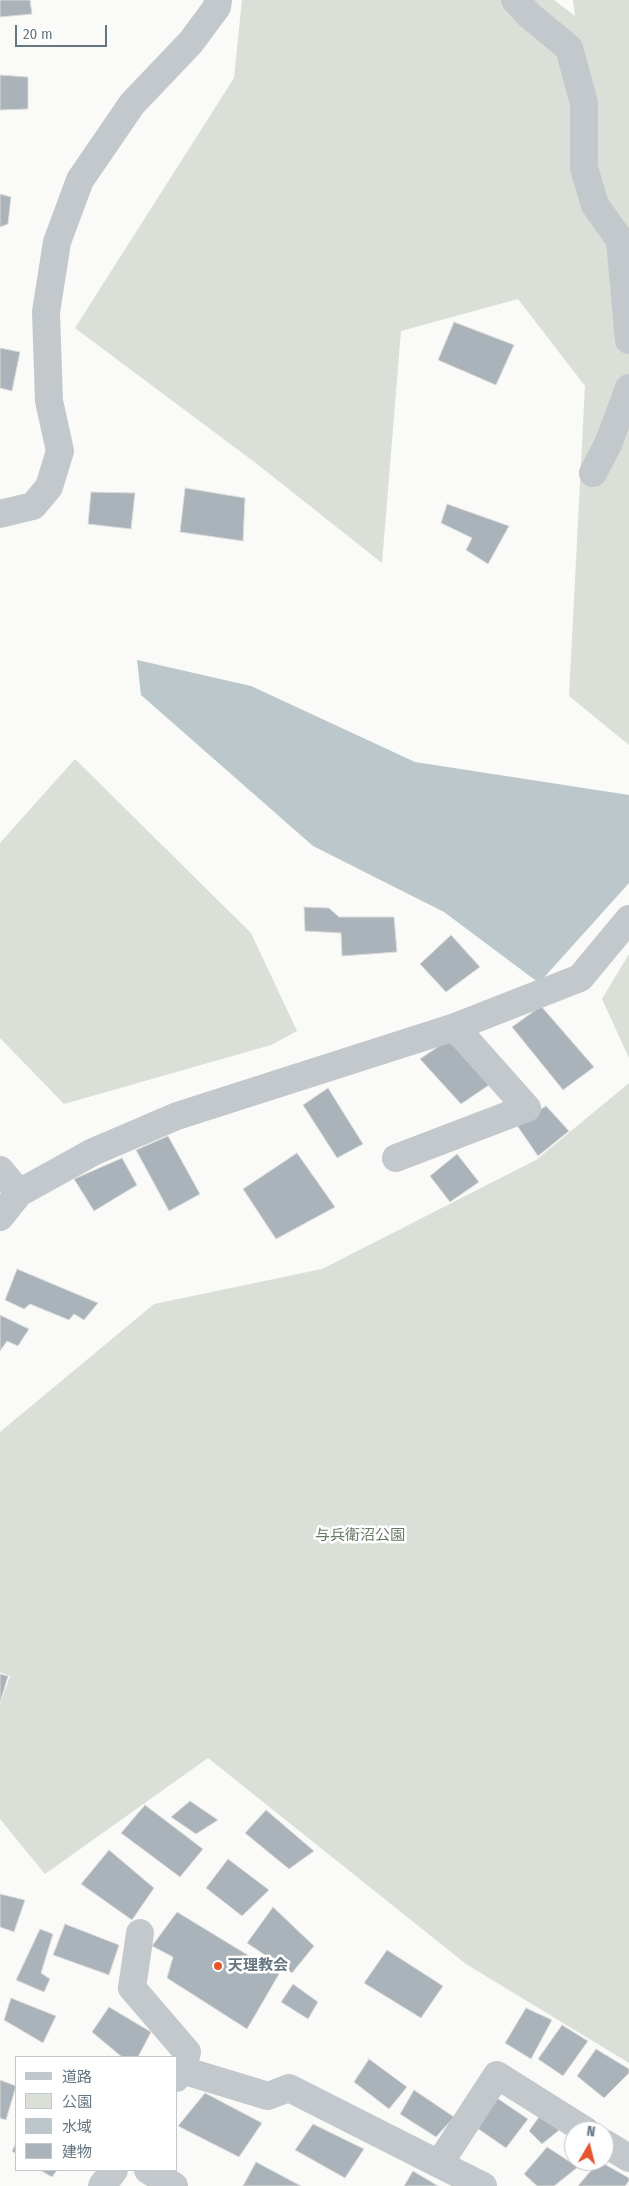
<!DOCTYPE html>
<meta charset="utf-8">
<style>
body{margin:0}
#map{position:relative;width:629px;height:2186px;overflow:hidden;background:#fafaf8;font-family:"Fira Sans Condensed","Noto Sans JP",sans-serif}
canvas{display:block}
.legend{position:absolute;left:15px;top:2056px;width:162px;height:115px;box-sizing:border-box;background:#fff;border:1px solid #c1c8cd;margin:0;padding:6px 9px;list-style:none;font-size:15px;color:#657683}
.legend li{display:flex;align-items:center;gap:10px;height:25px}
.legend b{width:25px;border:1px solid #c1c8cd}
.north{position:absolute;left:564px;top:2121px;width:50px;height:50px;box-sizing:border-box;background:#fff;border:1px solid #c1c8cd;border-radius:50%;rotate:8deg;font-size:14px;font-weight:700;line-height:20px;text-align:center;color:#657683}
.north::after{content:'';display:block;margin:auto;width:18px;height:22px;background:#e4572e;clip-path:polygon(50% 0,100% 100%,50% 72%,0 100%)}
.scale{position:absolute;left:15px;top:25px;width:92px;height:22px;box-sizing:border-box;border:2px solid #657683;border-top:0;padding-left:6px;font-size:15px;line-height:18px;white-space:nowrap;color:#657683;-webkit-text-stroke:4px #fff;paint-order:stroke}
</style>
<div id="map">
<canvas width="629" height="2186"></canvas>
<ul class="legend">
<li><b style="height:6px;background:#c3c8cc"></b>道路</li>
<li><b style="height:14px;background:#dadfd7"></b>公園</li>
<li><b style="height:14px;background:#bbc7cb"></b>水域</li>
<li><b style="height:14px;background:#aab3b9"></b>建物</li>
</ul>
<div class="north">N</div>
<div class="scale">20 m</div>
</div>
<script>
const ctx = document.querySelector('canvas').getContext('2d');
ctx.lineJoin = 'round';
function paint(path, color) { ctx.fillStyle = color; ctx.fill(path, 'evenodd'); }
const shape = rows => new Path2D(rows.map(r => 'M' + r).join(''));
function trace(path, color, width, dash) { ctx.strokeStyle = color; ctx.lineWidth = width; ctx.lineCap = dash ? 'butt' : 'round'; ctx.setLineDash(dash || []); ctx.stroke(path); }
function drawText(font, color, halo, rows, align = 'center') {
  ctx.font = font + ' "Fira Sans Condensed","Noto Sans JP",sans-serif'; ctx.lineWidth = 5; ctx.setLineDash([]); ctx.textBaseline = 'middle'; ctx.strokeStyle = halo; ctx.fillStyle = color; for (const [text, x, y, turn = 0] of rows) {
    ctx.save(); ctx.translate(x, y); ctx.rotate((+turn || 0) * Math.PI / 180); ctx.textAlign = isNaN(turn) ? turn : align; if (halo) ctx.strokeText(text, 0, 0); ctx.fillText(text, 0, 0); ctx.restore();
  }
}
const green = shape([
 [242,0,554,0,575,16,573,0,629,0,629,745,569,696,585,386,518,299,401,331,382,563,257,464,75,328,234,78],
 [75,759,251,933,297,1031,271,1045,64,1104,0,1038,0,843],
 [629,954,629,1058,602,999],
 [629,1083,629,2063,466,1964,208,1758,45,1874,0,1819,0,1705,10,1676,0,1672,0,1432,154,1304,322,1269,536,1160]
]);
const water = shape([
 [137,660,251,686,415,762,629,795,629,883,539,983,444,912,313,846,141,695]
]);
const building = shape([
 [0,0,30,0,32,14,0,17,0,0],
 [0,75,28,77,28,109,0,110,0,75],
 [0,194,11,197,8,224,0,227,0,194],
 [454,322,514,345,496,385,438,360,454,322],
 [0,348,20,352,12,391,0,388,0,348],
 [185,488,245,498,243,541,180,532,185,488],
 [91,492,135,493,131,529,88,524,91,492],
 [447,504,509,526,488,564,466,550,472,538,441,523,447,504],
 [304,907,329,908,339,917,394,917,397,952,342,956,341,933,305,931,304,907],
 [451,935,480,967,446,992,420,964,451,935],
 [541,1006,594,1067,563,1090,512,1027,541,1006],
 [448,1040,489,1085,461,1104,420,1059,448,1040],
 [328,1088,363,1144,337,1158,303,1105,328,1088],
 [546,1106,569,1131,538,1156,516,1124,546,1106],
 [168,1136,200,1194,169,1211,136,1150,168,1136],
 [297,1153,335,1207,276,1239,243,1189,297,1153],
 [457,1154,479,1182,450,1202,430,1176,457,1154],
 [122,1158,137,1185,94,1211,74,1179,122,1158],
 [17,1269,98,1303,84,1320,74,1314,69,1320,30,1304,24,1309,5,1300,17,1269],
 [0,1315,29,1329,18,1346,7,1341,0,1351,0,1315],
 [0,1674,8,1676,0,1703,0,1674],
 [190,1801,218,1820,196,1834,171,1817,190,1801],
 [145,1805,203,1849,180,1877,121,1833,145,1805],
 [266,1810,314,1851,289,1869,245,1833,266,1810],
 [109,1850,154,1888,132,1920,81,1884,109,1850],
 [228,1859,269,1890,242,1916,206,1888,228,1859],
 [0,1894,25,1900,14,1932,0,1927,0,1894],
 [273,1907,314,1946,292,1973,247,1943,273,1907],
 [177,1912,279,1974,247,2029,167,1978,173,1957,152,1946,177,1912],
 [65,1924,119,1945,109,1975,53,1955,65,1924],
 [40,1929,53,1934,41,1973,50,1979,44,1992,16,1980,40,1929],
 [387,1950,443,1986,421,2018,364,1983,387,1950],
 [293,1984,318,2002,308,2019,281,2002,293,1984],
 [11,1998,56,2016,43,2043,4,2020,11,1998],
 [109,2007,151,2032,138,2057,122,2057,92,2032,109,2007],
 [526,2008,552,2020,531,2059,505,2043,526,2008],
 [562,2025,588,2041,563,2076,538,2059,562,2025],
 [596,2049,629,2069,629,2073,604,2098,577,2076,596,2049],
 [369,2059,407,2087,389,2109,354,2082,369,2059],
 [0,2080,16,2086,6,2120,0,2118,0,2080],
 [414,2090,454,2117,436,2137,400,2114,414,2090],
 [205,2093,262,2123,239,2157,178,2126,205,2093],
 [494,2096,528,2119,506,2148,477,2128,494,2096],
 [541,2114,563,2127,542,2144,529,2131,541,2114],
 [313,2124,364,2149,345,2178,295,2150,313,2124],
 [16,2143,16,2154,12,2151,16,2143],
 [547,2147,578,2167,554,2186,537,2186,524,2174,547,2147],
 [599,2161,629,2178,629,2181,625,2186,578,2186,599,2161],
 [256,2162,301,2186,243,2186,256,2162],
 [40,2170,57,2170,52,2177,40,2170],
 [413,2171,438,2186,404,2186,413,2171]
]);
const minor = shape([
 [515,0,529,15,569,48,584,103,584,168,595,205,620,240,629,340],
 [593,473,609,442,629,388],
 [0,514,33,506,49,487,60,451,49,401,46,312,57,242,80,180,132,104,191,42,217,7,218,0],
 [396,1158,527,1108,455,1027],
 [0,1170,19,1193,93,1152,177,1116,455,1027,580,978,629,919],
 [0,1217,19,1193],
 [140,1933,132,1988,187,2052,182,2070,176,2078],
 [182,2070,268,2096,289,2088,439,2164,497,2075,586,2131],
 [604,2143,629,2158],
 [439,2164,483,2186],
 [148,2170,174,2186],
 [102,2186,114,2170]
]);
const markers = [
 [218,1966,5,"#e4572e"]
];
const parkNames = [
 ["与兵衛沼公園",360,1536]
];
const poiNames = [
 ["天理教会",228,1966]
];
paint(green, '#dadfd7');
paint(water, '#bbc7cb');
paint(building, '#aab3b9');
trace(building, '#dcdcda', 1);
trace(minor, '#c3c8cc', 28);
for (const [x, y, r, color] of markers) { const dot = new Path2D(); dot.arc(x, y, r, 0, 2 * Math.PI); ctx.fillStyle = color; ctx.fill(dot); trace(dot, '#fff', 2); }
drawText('15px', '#687a64', '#fff', parkNames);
drawText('bold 15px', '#657683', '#fff', poiNames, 'left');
</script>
